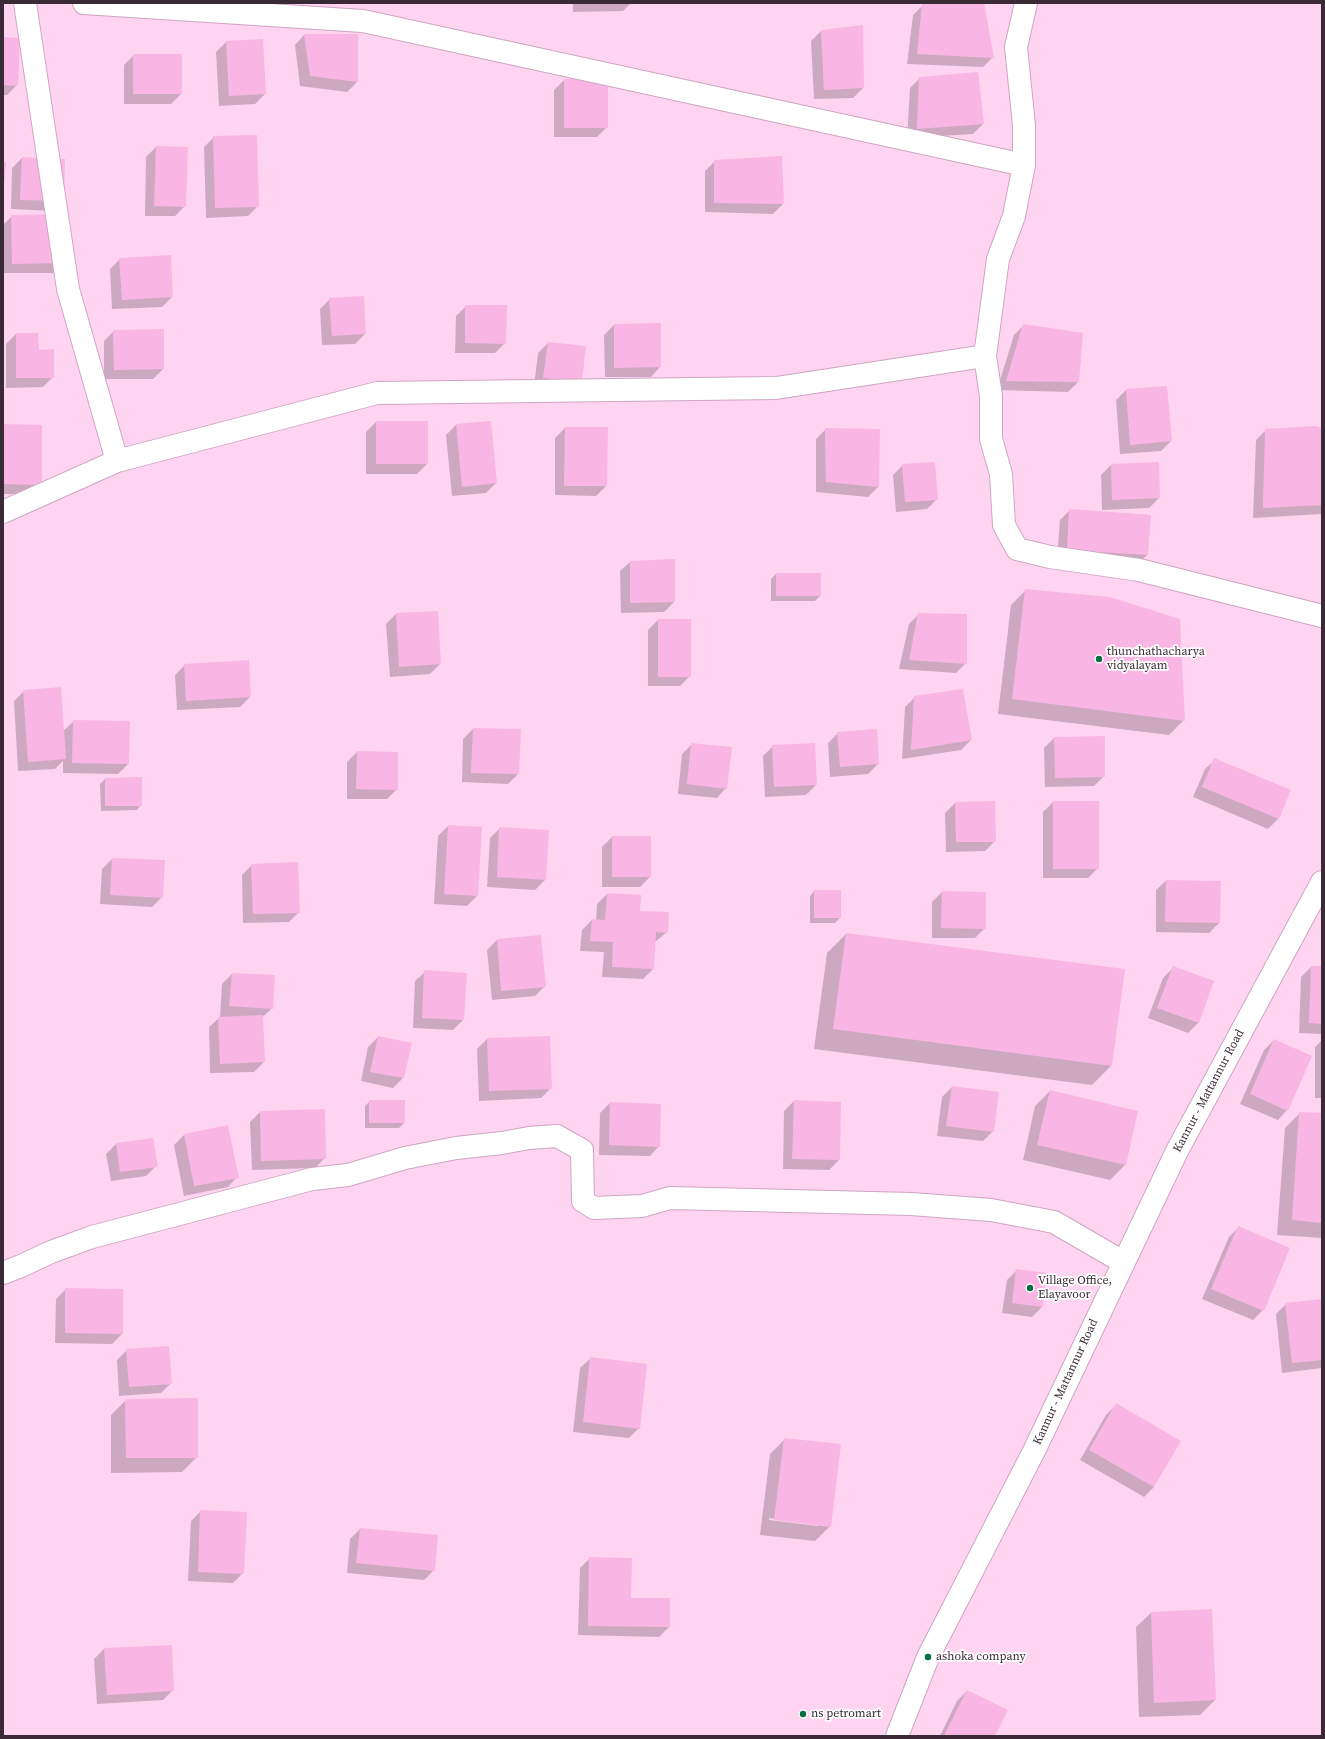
<!DOCTYPE html>
<style>
body{margin:0}
#map{position:relative;width:1325px;height:1739px;overflow:hidden;background:#ffd4f1;font-family:"Source Serif 4",serif}
canvas{display:block}
.frame{position:absolute;inset:0;border:4px solid #3a2a35;pointer-events:none}
</style>
<div id="map">
<canvas width="1325" height="1739"></canvas>
<div class="frame"></div>
</div>
<script>
const ctx = document.querySelector('canvas').getContext('2d');
ctx.lineJoin = 'round';
function paint(path, color) { ctx.fillStyle = color; ctx.fill(path, 'evenodd'); }
const shape = rows => new Path2D(rows.map(r => 'M' + r).join(''));
function trace(path, color, width, dash) { ctx.strokeStyle = color; ctx.lineWidth = width; ctx.lineCap = dash ? 'butt' : 'round'; ctx.setLineDash(dash || []); ctx.stroke(path); }
function drawText(font, color, halo, rows, align = 'center') {
  ctx.font = font + ' "Source Serif 4",serif'; ctx.lineWidth = 3.5; ctx.setLineDash([]); ctx.textBaseline = 'middle'; ctx.strokeStyle = halo; ctx.fillStyle = color; for (const [text, x, y, turn = 0] of rows) {
    ctx.save(); ctx.translate(x, y); ctx.rotate((+turn || 0) * Math.PI / 180); ctx.textAlign = isNaN(turn) ? turn : align; if (halo) ctx.strokeText(text, 0, 0); ctx.fillText(text, 0, 0); ctx.restore();
  }
}
const shadow = shape([
 [573,3,631,3,623,11,573,12],
 [923,5,993,57,983,67,907,64,913,15],
 [862,26,863,88,853,98,814,99,811,41,821,31],
 [304,35,357,82,347,92,300,86,295,45],
 [3,38,17,85,7,95,3,95],
 [226,42,265,94,255,104,219,106,216,52],
 [134,55,181,94,171,104,124,104,124,65],
 [977,73,983,124,973,134,907,138,910,88,920,78],
 [564,80,607,127,597,137,554,137,554,90],
 [214,137,258,206,248,216,206,218,204,147],
 [156,147,185,206,175,216,145,216,146,157],
 [22,158,53,211,11,209,12,168],
 [715,161,783,204,773,214,705,212,705,171],
 [12,216,64,263,54,273,3,273,3,225],
 [120,259,172,297,162,307,112,309,110,269],
 [330,299,365,334,355,344,322,345,320,309],
 [466,306,505,343,495,353,455,353,456,316],
 [614,325,660,367,651,377,605,377,604,335],
 [1024,325,1078,382,1068,392,997,390,1014,335],
 [114,331,163,369,153,379,104,379,104,341],
 [16,334,37,334,38,351,53,377,43,387,6,388,6,344],
 [548,343,581,382,534,387,538,353],
 [1126,390,1171,441,1161,451,1120,454,1116,400],
 [376,422,427,464,417,474,366,474,366,432],
 [490,422,496,483,486,493,452,496,446,435,456,425],
 [3,425,41,484,31,494,3,494],
 [565,428,606,486,596,496,555,495,555,438],
 [826,429,879,430,878,487,868,497,816,492,816,439],
 [1322,429,1322,514,1253,518,1256,440,1266,430],
 [1158,463,1159,498,1149,508,1102,510,1101,475,1111,465],
 [903,465,937,499,927,509,896,512,893,475],
 [1070,510,1150,515,1147,555,1137,565,1057,560,1060,520],
 [674,561,674,602,664,612,621,613,620,571,630,562],
 [776,574,820,596,815,601,771,601,771,579],
 [1026,590,1184,720,1169,735,998,714,1011,605],
 [396,614,440,664,430,674,390,677,386,624],
 [919,614,966,663,956,673,899,669,909,624],
 [658,620,690,676,680,686,648,686,648,630],
 [185,665,250,697,240,707,177,710,175,675],
 [24,691,63,731,74,721,129,722,128,764,118,774,63,773,63,761,55,769,18,771,14,701],
 [915,697,971,740,961,750,902,759,905,707],
 [473,729,518,774,508,784,462,782,463,739],
 [838,733,878,764,868,774,830,777,828,743],
 [1054,738,1104,776,1094,786,1045,787,1044,748],
 [692,744,726,788,717,798,678,794,682,754],
 [814,744,816,785,806,795,765,797,763,756,773,746],
 [357,752,397,789,387,799,347,799,347,762],
 [1215,760,1278,819,1268,829,1193,797,1205,769],
 [105,779,141,805,137,810,101,811,100,784],
 [994,802,995,841,985,851,946,852,945,813,955,803],
 [1053,802,1098,868,1088,878,1043,878,1043,812],
 [448,826,481,828,477,896,467,906,434,904,438,836],
 [500,828,545,880,535,890,487,887,490,838],
 [612,837,650,837,650,877,640,887,602,887,602,847],
 [112,859,162,897,152,907,100,904,102,869],
 [252,865,299,912,289,922,243,923,242,875],
 [1166,881,1220,882,1219,923,1209,933,1156,932,1156,890],
 [814,891,840,918,835,923,810,923,810,896],
 [942,892,985,928,975,938,932,938,932,902],
 [607,894,639,912,667,932,655,942,653,969,643,979,602,977,604,952,580,951,582,930,592,920,596,921,597,904],
 [846,934,1111,1066,1092,1085,814,1049,827,953],
 [497,940,545,986,535,996,492,1000,487,950],
 [1311,967,1322,967,1322,1034,1299,1033,1301,977],
 [1173,968,1213,981,1198,1023,1188,1033,1148,1018,1163,978],
 [425,972,463,1020,453,1030,413,1028,415,981],
 [232,974,274,976,272,1008,262,1018,264,1062,254,1072,210,1073,209,1027,220,1017,222,984],
 [378,1037,403,1078,393,1088,361,1081,368,1047],
 [487,1039,551,1088,541,1098,479,1101,477,1049],
 [1274,1040,1287,1110,1278,1120,1240,1104,1264,1050],
 [1322,1040,1322,1098,1315,1098,1315,1047],
 [952,1087,993,1131,983,1141,937,1136,942,1097],
 [1050,1091,1137,1112,1125,1165,1110,1180,1023,1160,1035,1106],
 [370,1101,404,1123,399,1128,365,1128,365,1106],
 [794,1101,839,1160,829,1170,783,1169,784,1111],
 [610,1103,659,1146,650,1156,599,1155,600,1113],
 [260,1112,325,1158,315,1168,252,1170,250,1122],
 [1300,1113,1322,1114,1322,1238,1277,1235,1285,1128],
 [227,1127,237,1177,228,1187,184,1196,174,1145,184,1135],
 [116,1144,156,1166,146,1176,111,1181,106,1154],
 [1239,1227,1263,1310,1253,1320,1202,1299,1229,1237],
 [1017,1270,1046,1274,1042,1307,1032,1317,1002,1313,1007,1280],
 [66,1289,122,1334,112,1344,55,1343,56,1299],
 [1322,1300,1322,1368,1282,1373,1276,1314,1286,1304],
 [127,1350,171,1383,161,1393,119,1396,117,1360],
 [590,1359,639,1428,629,1438,573,1432,580,1368],
 [126,1400,197,1457,182,1472,111,1473,111,1415],
 [1116,1405,1154,1487,1144,1497,1080,1460,1106,1415],
 [785,1439,830,1526,815,1541,760,1535,770,1454],
 [769,1518,818,1524,818,1526,769,1520],
 [201,1511,243,1573,233,1583,188,1581,191,1521],
 [360,1529,434,1570,424,1580,347,1573,350,1539],
 [590,1558,630,1599,669,1627,659,1637,578,1635,580,1568],
 [1211,1611,1215,1700,1200,1715,1139,1717,1136,1627,1151,1613],
 [171,1646,173,1690,163,1700,97,1704,94,1659,104,1649],
 [967,1691,994,1736,940,1736,957,1701]
]);
const building = shape([
 [984,3,994,58,917,54,922,4],
 [863,25,864,88,824,90,821,30],
 [304,34,358,34,358,82,310,76],
 [3,37,20,38,18,86,3,85],
 [263,39,266,94,229,96,226,41],
 [133,54,182,54,182,94,133,94],
 [978,72,984,124,917,129,919,77],
 [564,79,608,79,608,128,564,128],
 [257,135,259,207,215,208,213,136],
 [156,146,188,147,186,207,154,206],
 [782,156,784,204,714,203,714,160],
 [22,157,65,159,64,201,20,200],
 [3,162,6,162,4,185,3,184],
 [65,214,65,263,12,264,11,215],
 [171,255,173,297,122,300,119,258],
 [364,296,366,334,332,336,329,298],
 [465,305,507,305,506,344,465,343],
 [661,323,661,367,614,368,614,324],
 [1023,324,1083,333,1079,382,1006,381],
 [164,329,164,369,114,370,113,330],
 [16,333,38,333,39,350,54,349,54,378,16,378],
 [548,342,586,346,582,382,543,378],
 [1167,386,1172,441,1130,445,1126,389],
 [376,421,428,421,428,464,376,464],
 [491,421,497,483,462,487,456,424],
 [3,424,42,425,42,485,3,484],
 [1315,426,1322,428,1322,505,1263,508,1265,429],
 [565,427,608,427,607,486,564,486],
 [825,428,880,429,879,487,826,482],
 [935,462,938,500,905,502,902,464],
 [1159,462,1160,498,1112,500,1111,464],
 [1069,509,1151,515,1148,555,1067,550],
 [675,559,675,602,630,603,630,561],
 [776,573,821,573,821,596,776,596],
 [1025,589,1110,597,1180,619,1185,721,1012,699],
 [438,611,441,664,399,667,396,613],
 [918,613,967,614,967,664,909,660],
 [658,619,691,619,691,677,658,677],
 [249,660,251,697,186,701,184,664],
 [61,687,66,759,28,762,23,690],
 [963,689,972,740,911,750,914,696],
 [73,720,130,721,129,764,72,763],
 [473,728,521,729,519,774,471,773],
 [877,729,879,764,840,767,837,732],
 [1105,736,1105,777,1055,778,1054,737],
 [691,743,732,747,727,789,687,784],
 [815,743,817,785,774,787,772,745],
 [357,751,398,752,398,790,356,789],
 [1214,758,1291,790,1279,819,1202,787],
 [142,777,142,806,105,806,105,778],
 [995,801,996,842,956,842,955,802],
 [1053,801,1099,801,1099,869,1053,869],
 [448,825,482,827,478,896,444,894],
 [499,827,549,830,546,880,497,877],
 [612,836,651,836,651,877,612,877],
 [112,858,165,860,163,898,110,895],
 [298,862,300,913,253,914,251,864],
 [1166,880,1221,881,1220,923,1165,922],
 [814,890,841,890,841,918,814,918],
 [942,891,986,892,986,929,941,928],
 [607,893,641,895,640,911,669,912,668,933,656,932,654,969,612,967,613,942,590,941,592,919,605,920],
 [846,933,1125,969,1112,1066,833,1029],
 [541,935,546,987,501,991,497,939],
 [1173,966,1214,981,1199,1023,1157,1008],
 [1311,966,1322,966,1322,1024,1309,1023],
 [424,970,467,973,464,1020,422,1018],
 [232,973,275,975,273,1009,229,1006],
 [263,1015,265,1062,220,1064,218,1017],
 [378,1036,412,1043,404,1078,370,1072],
 [550,1036,552,1089,489,1091,487,1038],
 [1274,1039,1312,1056,1288,1111,1250,1094],
 [952,1086,999,1092,994,1132,946,1126],
 [1050,1090,1138,1111,1126,1165,1037,1145],
 [369,1100,405,1100,405,1123,369,1123],
 [794,1100,841,1102,840,1160,792,1159],
 [610,1102,661,1104,660,1147,609,1145],
 [325,1109,326,1159,261,1161,260,1111],
 [1299,1112,1322,1113,1322,1223,1292,1220],
 [228,1125,239,1178,194,1186,184,1134],
 [153,1138,158,1167,120,1172,116,1143],
 [1238,1226,1290,1248,1264,1311,1211,1289],
 [1016,1269,1047,1273,1043,1307,1012,1303],
 [65,1288,123,1289,123,1334,65,1333],
 [1322,1299,1322,1360,1292,1363,1285,1303],
 [169,1346,172,1384,129,1387,126,1349],
 [590,1357,647,1364,640,1429,583,1422],
 [198,1398,198,1458,126,1458,125,1399],
 [1116,1403,1181,1441,1154,1487,1089,1450],
 [784,1438,841,1444,831,1527,774,1520],
 [200,1510,247,1512,244,1574,198,1572],
 [360,1528,438,1535,435,1571,356,1563],
 [589,1557,632,1558,631,1598,670,1598,670,1627,588,1626],
 [1212,1609,1216,1700,1154,1703,1151,1612],
 [172,1645,174,1691,107,1695,104,1648],
 [967,1690,1008,1710,995,1736,944,1736]
]);
const minor = shape([
 [25,3,68,289,117,461],
 [84,3,363,21,1024,165],
 [1026,3,1016,47,1024,125,1024,165,1014,216,998,259,985,356,991,396,991,439,1001,474,1004,525,1017,549,1050,557,1139,570,1322,616],
 [3,512,117,461,377,393,776,388,985,356],
 [3,1273,21,1266,51,1252,92,1237,312,1179,348,1175,405,1158,456,1148,502,1143,529,1138,557,1136,582,1150,583,1201,594,1208,642,1206,670,1198,911,1204,991,1210,1054,1222,1123,1262]
]);
const secondary = shape([
 [897,1736,928,1657,1034,1451,1177,1151,1322,882]
]);
const markers = [
 [1099,659,4,"#066e44"],
 [1030,1288,4,"#066e44"],
 [928,1657,4,"#066e44"],
 [803,1714,4,"#066e44"]
];
const poiNames = [
 ["thunchathacharya",1107,652],
 ["vidyalayam",1107,666],
 ["Village Office,",1038,1281],
 ["Elayavoor",1038,1295],
 ["ashoka company",936,1657],
 ["ns petromart",811,1714]
];
const streetNames = [
 ["Kannur - Mattannur Road",1209,1091,-62],
 ["Kannur - Mattannur Road",1066,1382,-65]
];
paint(shadow, '#0003');
paint(building, '#f9b6e4');
trace(minor, '#cea6c1', 24);
trace(secondary, '#cea6c1', 24);
trace(minor, '#fff', 22);
trace(secondary, '#fff', 22);
for (const [x, y, r, color] of markers) { const dot = new Path2D(); dot.arc(x, y, r, 0, 2 * Math.PI); ctx.fillStyle = color; ctx.fill(dot); trace(dot, '#fff', 1.5); }
drawText('12px', '#3a2a35', '#fff', poiNames, 'left');
drawText('12px', '#3a2a35', '#fff', streetNames);
</script>
